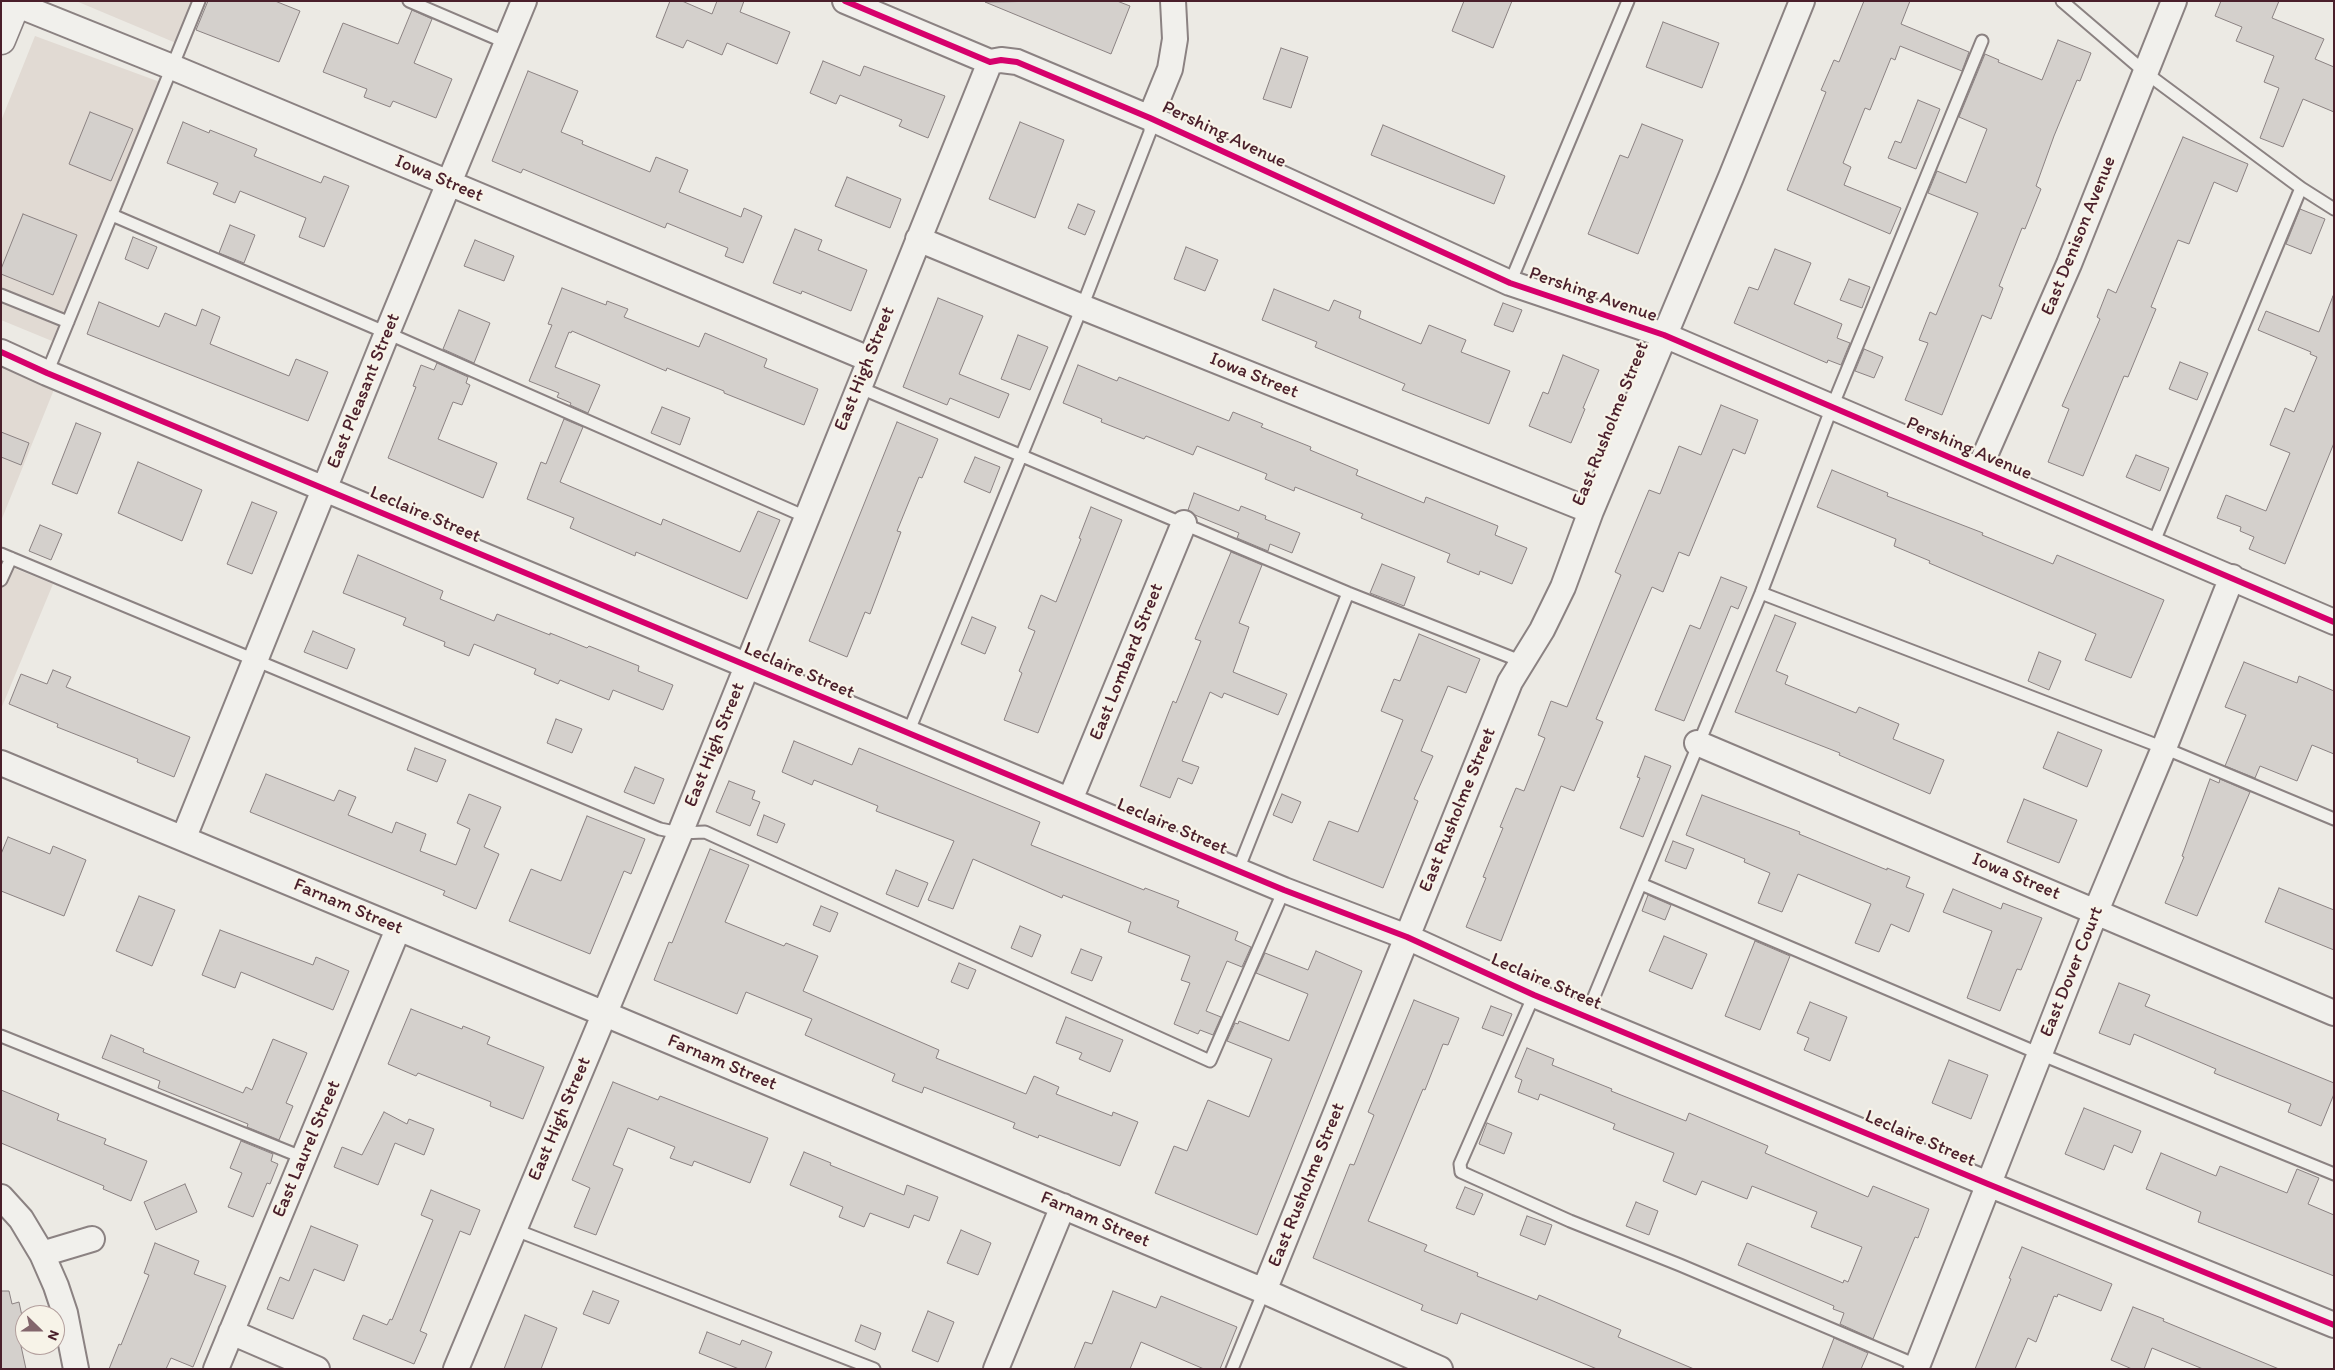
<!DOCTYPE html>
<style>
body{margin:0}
#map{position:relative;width:2335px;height:1370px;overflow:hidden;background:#eceae4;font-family:Itim,sans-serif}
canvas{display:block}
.frame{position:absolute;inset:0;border:2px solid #4a1f2b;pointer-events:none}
.north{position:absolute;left:15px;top:1305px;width:50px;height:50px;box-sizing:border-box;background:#f7f3e8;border:1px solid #b29e9c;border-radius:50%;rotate:112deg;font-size:14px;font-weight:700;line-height:20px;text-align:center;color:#4a1f2b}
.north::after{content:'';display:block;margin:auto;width:18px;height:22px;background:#83666c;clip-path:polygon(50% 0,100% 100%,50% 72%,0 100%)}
</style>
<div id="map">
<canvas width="2335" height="1370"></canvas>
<div class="frame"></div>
<div class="north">N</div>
</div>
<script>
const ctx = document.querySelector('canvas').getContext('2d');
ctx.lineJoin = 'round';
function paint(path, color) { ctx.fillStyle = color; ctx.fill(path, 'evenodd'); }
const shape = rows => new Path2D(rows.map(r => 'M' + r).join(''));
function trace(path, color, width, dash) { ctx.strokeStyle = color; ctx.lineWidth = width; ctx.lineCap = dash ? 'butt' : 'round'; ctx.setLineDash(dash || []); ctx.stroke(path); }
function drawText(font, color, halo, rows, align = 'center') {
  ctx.font = font + ' Itim,sans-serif'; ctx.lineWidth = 4.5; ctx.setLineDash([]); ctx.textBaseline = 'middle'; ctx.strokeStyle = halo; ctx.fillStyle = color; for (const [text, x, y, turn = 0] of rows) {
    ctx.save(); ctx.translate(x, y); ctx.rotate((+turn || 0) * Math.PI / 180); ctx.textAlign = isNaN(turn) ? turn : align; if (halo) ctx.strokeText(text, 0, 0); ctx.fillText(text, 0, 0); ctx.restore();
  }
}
const built = shape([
 [76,1,193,1,176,43],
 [35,36,160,82,52,341,1,320,1,121],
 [1,365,55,387,1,521],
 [1,563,53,584,1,709]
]);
const building = shape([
 [208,1,275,1,300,11,279,62,196,30,208,1],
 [670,1,682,1,712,14,717,1,744,1,740,12,790,32,777,64,727,43,722,55,687,40,683,48,656,37,670,1],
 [1052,1,1117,1,1130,6,1111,54,985,2,1052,1],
 [1464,1,1512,1,1493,48,1452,31,1464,1],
 [1864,1,1910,1,1901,24,1969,52,1962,71,1900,46,1895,60,1891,58,1870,110,1865,108,1843,163,1851,167,1844,185,1901,208,1890,234,1787,190,1826,92,1821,90,1834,60,1839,62,1864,1],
 [2221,1,2279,1,2272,18,2324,39,2315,59,2334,67,2334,112,2303,99,2283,147,2260,138,2279,88,2264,82,2274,56,2236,41,2242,27,2215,16,2221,1],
 [412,10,432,19,414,63,452,79,436,118,393,101,390,107,364,97,367,89,323,72,343,23,398,44,412,10],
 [1663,22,1719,43,1702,88,1646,67,1663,22],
 [2058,40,2091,53,2080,81,2077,80,2054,136,2036,186,2041,189,2025,229,2022,228,1999,286,2003,288,1991,319,1982,315,1942,415,1905,400,1928,343,1919,340,1930,312,1936,315,1978,213,1928,193,1937,171,1966,183,1987,129,1959,117,1985,54,1999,60,1998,62,2042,80,2058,40],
 [1281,48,1308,57,1291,108,1263,99,1281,48],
 [823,61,860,76,864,66,945,96,928,138,899,126,902,120,840,95,836,104,810,93,823,61],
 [528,71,578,91,561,132,583,141,582,144,650,172,656,157,688,170,679,192,741,217,744,208,762,216,743,263,725,256,728,248,667,223,665,228,523,169,521,173,492,161,528,71],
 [1918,100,1940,109,1916,169,1888,158,1895,141,1901,143,1918,100],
 [90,112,133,129,111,181,69,164,90,112],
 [183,122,209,133,210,130,257,149,254,156,321,183,324,176,349,186,324,247,299,237,306,218,240,191,235,203,213,194,218,183,167,163,183,122],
 [1020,122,1064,140,1035,218,989,199,1020,122],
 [1642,124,1683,140,1638,254,1588,234,1620,155,1628,158,1642,124],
 [1383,125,1505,176,1494,204,1371,155,1383,125],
 [2183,137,2248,164,2237,192,2214,182,2189,244,2178,240,2151,307,2156,309,2128,377,2124,376,2083,476,2048,462,2069,409,2062,406,2100,319,2097,317,2108,289,2116,293,2183,137],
 [847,177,901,199,890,228,835,206,847,177],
 [1078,204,1095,211,1085,235,1068,228,1078,204],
 [2300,209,2325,219,2311,254,2286,244,2300,209],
 [23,214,77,235,53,295,1,274,1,269,23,214],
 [230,225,255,235,244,263,219,253,230,225],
 [795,229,822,240,818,250,867,270,851,311,802,291,801,294,773,283,795,229],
 [133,237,157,247,148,269,125,259,133,237],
 [475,240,514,256,504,281,464,266,475,240],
 [1186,247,1218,260,1205,291,1174,279,1186,247],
 [1775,249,1811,263,1794,304,1842,324,1837,338,1850,343,1841,365,1828,360,1827,363,1734,323,1749,287,1758,290,1775,249],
 [1849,279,1870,287,1862,308,1840,300,1849,279],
 [562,288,606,305,607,301,628,309,624,317,699,347,705,333,767,359,764,367,818,389,804,425,724,393,724,391,667,368,666,371,572,331,571,333,569,332,555,367,600,385,588,413,570,405,571,403,557,397,559,393,529,381,552,325,548,324,562,288],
 [1274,289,1329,311,1334,300,1361,311,1359,318,1421,344,1429,325,1466,340,1461,352,1510,371,1489,424,1402,390,1405,384,1315,347,1317,342,1262,320,1274,289],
 [2333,296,2334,443,2285,564,2249,549,2254,537,2240,531,2241,527,2217,518,2226,495,2266,511,2290,453,2270,445,2285,408,2294,412,2317,357,2310,354,2311,352,2258,330,2266,311,2319,332,2333,296],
 [938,298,983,316,959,374,1009,394,999,418,950,398,947,405,903,387,938,298],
 [99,302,159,327,165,313,196,326,202,309,220,317,210,344,289,376,296,359,328,372,308,421,87,334,99,302],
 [1503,303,1522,310,1513,332,1494,325,1503,303],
 [459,310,490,323,474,363,443,349,459,310],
 [1018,335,1048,347,1030,390,1001,379,1018,335],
 [1864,349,1883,357,1874,378,1855,371,1864,349],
 [1563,355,1599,370,1583,408,1585,409,1571,443,1529,426,1543,392,1548,394,1563,355],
 [2180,362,2208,373,2197,400,2169,389,2180,362],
 [437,363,468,377,466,383,470,385,462,405,453,402,438,439,497,463,483,498,388,458,416,387,413,386,421,365,434,370,437,363],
 [1078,365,1117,381,1119,377,1229,421,1233,412,1263,424,1261,427,1311,447,1310,450,1358,470,1356,475,1424,503,1426,497,1498,526,1495,535,1527,548,1512,584,1480,571,1479,575,1447,562,1450,554,1361,518,1363,514,1295,487,1294,491,1265,479,1267,474,1197,446,1193,455,1146,436,1144,439,1101,422,1102,419,1063,403,1078,365],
 [1721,405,1758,420,1745,454,1733,449,1689,556,1679,552,1663,592,1652,587,1596,719,1603,722,1574,791,1561,786,1501,941,1466,927,1486,878,1483,877,1503,828,1500,827,1516,788,1524,791,1545,738,1538,735,1551,701,1567,707,1621,575,1615,572,1649,490,1660,494,1679,446,1701,455,1721,405],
 [662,407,690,418,680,445,651,433,662,407],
 [564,419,583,427,560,482,661,525,663,519,740,552,758,511,780,520,747,599,636,552,635,556,570,528,574,518,527,499,541,462,546,464,564,419],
 [897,422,938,439,922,478,919,477,897,531,901,532,870,614,865,612,847,657,809,641,897,422],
 [76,423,101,433,77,494,52,484,76,423],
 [1,432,29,443,21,465,1,457,1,432],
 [2136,455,2169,468,2160,491,2126,477,2136,455],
 [975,457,1000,467,990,493,964,482,975,457],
 [138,462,202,490,182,541,118,513,138,462],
 [1832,470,1888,493,1887,496,1983,533,1982,535,2053,564,2057,555,2164,600,2131,678,2085,660,2096,634,1929,563,1930,561,1894,546,1896,539,1817,507,1832,470],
 [1194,493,1239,511,1241,506,1266,516,1265,519,1300,533,1292,553,1270,544,1268,551,1237,538,1239,533,1195,515,1188,510,1194,493],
 [252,502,277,512,252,574,227,564,252,502],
 [1091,507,1122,520,1038,733,1004,720,1022,673,1019,671,1035,631,1028,628,1041,595,1056,602,1081,539,1079,538,1091,507],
 [40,525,62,534,51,560,29,551,40,525],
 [1231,552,1262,565,1239,623,1249,627,1233,672,1287,694,1278,715,1224,693,1222,698,1210,692,1182,761,1199,767,1192,784,1178,778,1170,798,1140,786,1173,701,1176,703,1201,641,1195,639,1231,552],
 [358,555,443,591,440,599,494,621,497,614,550,635,550,633,587,648,589,646,639,666,638,671,673,685,663,710,613,690,609,700,560,680,558,684,534,674,536,669,474,644,469,656,444,646,445,642,403,625,406,618,343,593,358,555],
 [1382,564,1415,577,1404,606,1370,593,1382,564],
 [1721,577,1747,587,1738,609,1731,606,1684,721,1655,710,1690,625,1700,629,1721,577],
 [1775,615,1796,623,1776,671,1788,676,1785,684,1856,713,1859,707,1899,724,1893,739,1944,760,1930,794,1839,755,1840,753,1735,712,1775,615],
 [972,617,996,627,985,654,961,644,972,617],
 [313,631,355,649,347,669,304,652,313,631],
 [1419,634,1480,659,1466,693,1448,686,1421,751,1433,756,1414,799,1418,801,1383,888,1313,860,1329,821,1358,832,1403,720,1381,711,1394,679,1400,681,1419,634],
 [2039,652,2061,661,2049,690,2028,681,2039,652],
 [2244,662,2297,683,2299,676,2334,691,2334,754,2312,745,2297,781,2260,766,2255,778,2225,766,2246,715,2225,707,2244,662],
 [53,670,71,677,66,687,190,737,174,777,137,762,138,759,57,727,58,724,9,704,21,674,47,684,53,670],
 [556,719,582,729,572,753,547,743,556,719],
 [2058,732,2102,750,2087,787,2043,768,2058,732],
 [794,741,852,765,859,748,1040,822,1031,845,1144,890,1145,888,1179,901,1177,907,1238,932,1235,940,1251,947,1242,967,1227,961,1206,1011,1221,1017,1213,1035,1200,1030,1198,1034,1174,1024,1190,983,1181,980,1190,956,1128,932,1131,922,1063,895,1062,898,973,859,953,909,928,900,954,841,876,811,878,806,814,780,812,785,782,772,794,741],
 [415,748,446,760,437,782,407,770,415,748],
 [1645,756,1671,766,1643,837,1620,828,1640,778,1637,777,1645,756],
 [635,767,664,779,654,804,624,792,635,767],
 [266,774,334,801,339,790,356,797,348,815,392,833,396,822,426,834,420,851,456,865,470,829,457,823,469,794,501,807,484,847,499,854,476,909,443,895,445,891,250,812,266,774],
 [2210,779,2219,783,2220,779,2250,792,2197,916,2165,903,2184,857,2182,856,2210,779],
 [729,781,755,791,752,799,760,802,750,826,716,812,729,781],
 [1282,794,1301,802,1292,823,1273,815,1282,794],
 [1702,795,1800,832,1799,834,1887,870,1887,868,1910,877,1906,887,1924,894,1909,932,1891,924,1879,952,1855,943,1871,904,1798,874,1782,912,1758,903,1770,873,1744,862,1745,859,1686,835,1702,795],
 [2024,799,2077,820,2059,863,2007,842,2024,799],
 [764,815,785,824,777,843,757,835,764,815],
 [587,816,645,839,631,874,624,871,590,954,509,921,531,869,561,881,587,816],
 [8,837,50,854,53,846,86,860,64,916,1,891,1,854,8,837],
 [1673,841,1694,849,1686,869,1665,861,1673,841],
 [710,849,749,865,725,922,784,946,786,943,818,956,803,991,939,1050,936,1058,1026,1094,1034,1076,1059,1087,1056,1094,1112,1116,1113,1112,1138,1122,1120,1166,1039,1135,1038,1138,1013,1128,1015,1123,924,1087,922,1093,892,1081,895,1074,805,1035,812,1019,746,992,737,1014,654,980,669,942,672,943,710,849],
 [896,870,928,883,918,907,886,894,896,870],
 [2279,888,2334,910,2334,950,2265,922,2279,888],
 [1953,889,2001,909,2003,903,2042,918,2021,970,2017,969,2000,1011,1967,998,1992,931,1943,912,1953,889],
 [1648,895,1671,905,1665,920,1642,911,1648,895],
 [139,896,175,910,152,966,116,951,139,896],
 [821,906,838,913,830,932,813,925,821,906],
 [1020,926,1041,935,1032,957,1011,948,1020,926],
 [220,930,313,965,316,957,349,971,333,1010,241,972,235,988,202,975,220,930],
 [1664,936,1707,954,1692,989,1649,971,1664,936],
 [1755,941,1790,956,1760,1030,1725,1016,1755,941],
 [1081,949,1102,957,1092,981,1071,973,1081,949],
 [1316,951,1362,971,1257,1235,1155,1193,1174,1146,1187,1151,1208,1100,1249,1117,1272,1059,1227,1041,1235,1023,1238,1024,1239,1021,1289,1041,1308,994,1256,973,1265,953,1308,970,1316,951],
 [959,963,976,970,968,989,951,982,959,963],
 [2119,983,2150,995,2145,1006,2334,1083,2334,1094,2321,1126,2288,1112,2291,1104,2214,1073,2216,1069,2134,1034,2130,1045,2099,1033,2119,983],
 [1414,1000,1459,1018,1448,1045,1443,1044,1425,1090,1423,1089,1368,1221,1427,1245,1424,1251,1478,1273,1477,1276,1537,1300,1539,1295,1621,1330,1618,1337,1694,1369,1597,1369,1461,1313,1457,1324,1421,1310,1423,1305,1313,1258,1350,1164,1354,1165,1374,1115,1368,1112,1414,1000],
 [1810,1002,1847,1017,1830,1061,1804,1050,1809,1038,1797,1033,1810,1002],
 [1491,1006,1512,1014,1503,1036,1482,1028,1491,1006],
 [411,1009,462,1029,463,1026,490,1037,487,1044,544,1067,523,1119,490,1106,491,1102,418,1073,416,1076,388,1064,411,1009],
 [1066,1017,1123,1040,1110,1072,1079,1059,1082,1053,1056,1043,1066,1017],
 [111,1035,144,1049,143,1052,243,1093,246,1087,252,1090,273,1039,307,1053,286,1103,293,1106,279,1140,247,1127,248,1124,158,1088,160,1081,102,1058,111,1035],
 [1527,1048,1554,1059,1552,1065,1612,1089,1611,1091,1686,1121,1689,1113,1768,1146,1765,1153,1868,1197,1873,1186,1929,1209,1918,1238,1915,1237,1873,1339,1840,1324,1844,1313,1833,1309,1834,1306,1738,1265,1747,1243,1843,1283,1844,1280,1848,1282,1862,1247,1811,1227,1817,1212,1752,1186,1747,1199,1702,1181,1696,1195,1663,1181,1674,1153,1613,1129,1615,1124,1540,1094,1538,1100,1518,1092,1522,1080,1515,1077,1527,1048],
 [1949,1060,1988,1075,1971,1119,1932,1103,1949,1060],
 [613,1082,658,1100,660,1096,768,1138,750,1183,694,1161,692,1166,670,1158,675,1147,628,1128,613,1165,623,1169,596,1235,574,1227,590,1188,572,1180,613,1082],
 [1,1090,59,1114,57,1120,106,1139,104,1144,147,1161,131,1201,103,1189,104,1186,1,1143,1,1090],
 [2084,1108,2141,1131,2132,1153,2114,1145,2104,1170,2065,1154,2084,1108],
 [384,1112,407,1124,409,1119,434,1129,424,1155,395,1143,378,1185,334,1167,342,1147,362,1155,384,1112],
 [1487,1123,1512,1133,1504,1154,1479,1144,1487,1123],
 [241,1141,273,1154,271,1161,278,1164,270,1184,267,1183,253,1217,228,1207,242,1173,230,1168,241,1141],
 [804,1152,831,1163,830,1165,904,1195,907,1185,938,1197,929,1221,914,1215,909,1228,870,1213,864,1227,839,1217,843,1207,790,1185,804,1152],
 [2161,1153,2216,1176,2220,1166,2287,1193,2297,1169,2319,1178,2308,1204,2334,1215,2334,1276,2198,1222,2201,1212,2146,1189,2161,1153],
 [185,1184,197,1212,156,1230,144,1202,185,1184],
 [1465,1187,1483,1194,1474,1215,1456,1208,1465,1187],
 [431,1190,480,1210,470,1235,460,1231,420,1331,427,1334,414,1364,353,1339,363,1315,387,1325,390,1319,392,1320,433,1220,421,1215,431,1190],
 [1636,1202,1658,1211,1649,1235,1626,1226,1636,1202],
 [1527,1216,1552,1225,1545,1245,1520,1235,1527,1216],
 [311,1226,358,1245,344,1281,314,1269,293,1319,267,1309,280,1277,289,1281,311,1226],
 [961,1230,991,1243,978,1275,947,1263,961,1230],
 [155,1243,199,1261,194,1274,226,1286,193,1367,171,1358,166,1369,109,1369,119,1344,121,1345,149,1275,144,1273,155,1243],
 [2022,1247,2112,1284,2101,1311,2058,1294,2057,1297,2054,1296,2036,1342,2028,1338,2015,1369,1975,1369,2011,1279,2009,1278,2022,1247],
 [1,1291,9,1291,12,1304,19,1302,25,1330,18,1332,26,1369,1,1369,1,1291],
 [593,1291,619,1301,609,1324,583,1314,593,1291],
 [1113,1291,1156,1308,1161,1296,1237,1327,1220,1369,1204,1369,1141,1342,1130,1369,1074,1369,1085,1342,1092,1344,1113,1291],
 [2133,1307,2164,1319,2163,1321,2279,1369,2203,1369,2152,1348,2144,1369,2132,1369,2111,1360,2133,1307],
 [928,1311,954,1322,938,1362,912,1351,928,1311],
 [525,1315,557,1328,541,1369,504,1369,525,1315],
 [861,1325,881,1333,875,1350,855,1341,861,1325],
 [707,1332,740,1345,742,1340,772,1352,765,1369,739,1369,699,1353,707,1332],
 [1834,1338,1868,1353,1861,1369,1822,1369,1834,1338]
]);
const service = shape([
 [409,1,507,43],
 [2062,1,2146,73,2301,188],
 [112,215,387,333,806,517],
 [1510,283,1628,1],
 [1,295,68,322],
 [47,373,199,1],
 [858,387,1348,593,1523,662],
 [2153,544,2301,188,2334,209],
 [1,554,660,829,680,833,705,832,1210,1061,1284,890],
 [1,580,11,558],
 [1761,593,2164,748,2334,819],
 [908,733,1082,307,1150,132,1150,118],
 [1238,870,1348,593],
 [1641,884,2040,1054,2334,1174],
 [1534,995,1460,1164,1461,1172,1570,1221,1680,1265,1921,1367],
 [1586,1016,1761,593,1832,407,1982,41],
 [1,1036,304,1158],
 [513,1229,874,1369],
 [1232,1369,1264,1291]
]);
const minor = shape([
 [8,1,172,67,869,359],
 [845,1,990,62,1001,60,1017,62,1150,118,1510,283,1664,335,2334,622],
 [1150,118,1170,69,1175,39,1173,1],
 [918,239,1082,307,1591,511],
 [1,352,47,373,1284,890,1407,937,1534,995,1988,1184,2334,1325],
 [1979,469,2069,264,2174,1],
 [1697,743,2334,1013],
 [1,763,605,1014,1264,1291,1440,1369],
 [1070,800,1184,523],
 [184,837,387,333,524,1],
 [1,1197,21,1219,42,1254,56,1286,65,1313,76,1369],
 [42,1254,92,1239],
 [1264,1291,1510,682,1542,630,1563,587,1591,511,1731,177,1802,1],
 [231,1332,317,1369],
 [216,1369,398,929],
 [456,1369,680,833,990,62],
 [996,1369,1063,1206],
 [1916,1369,2096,911,2164,748,2232,577]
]);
const secondary = shape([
 [1,40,17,1]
]);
const cycleway = shape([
 [845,1,990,62,1001,60,1017,62,1150,118,1510,283,1664,335,2334,622],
 [1,352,47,373,1284,890,1407,937,1534,995,1988,1184,2334,1325]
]);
const streetNames = [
 ["Pershing Avenue",1224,135,25],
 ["Iowa Street",439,179,23],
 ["East Denison Avenue",2079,236,-68],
 ["Pershing Avenue",1593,295,19],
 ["East High Street",865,369,-68],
 ["Iowa Street",1254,376,22],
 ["East Pleasant Street",364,391,-68],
 ["East Rusholme Street",1611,424,-68],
 ["Pershing Avenue",1969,449,23],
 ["Leclaire Street",425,515,23],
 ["East Lombard Street",1127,662,-68],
 ["Leclaire Street",799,671,23],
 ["East High Street",715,745,-68],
 ["East Rusholme Street",1458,810,-68],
 ["Leclaire Street",1172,827,23],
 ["Iowa Street",2016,877,23],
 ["Farnam Street",348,907,23],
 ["East Dover Court",2072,972,-68],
 ["Leclaire Street",1546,982,23],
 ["Farnam Street",722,1063,23],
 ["East High Street",560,1119,-67],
 ["Leclaire Street",1920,1139,23],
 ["East Laurel Street",307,1149,-67],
 ["East Rusholme Street",1307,1185,-68],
 ["Farnam Street",1095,1220,23]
];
paint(built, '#e1dad3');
paint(building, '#d4d0cc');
trace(building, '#8b8282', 1);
trace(service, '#8b8282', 15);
trace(minor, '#8b8282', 28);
trace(secondary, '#8b8282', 31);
trace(service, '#f1f0ec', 11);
trace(minor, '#f1f0ec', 24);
trace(secondary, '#f1f0ec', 28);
trace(cycleway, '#d6006c', 6);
drawText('19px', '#4a1f2b', '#f7f3e8', streetNames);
</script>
